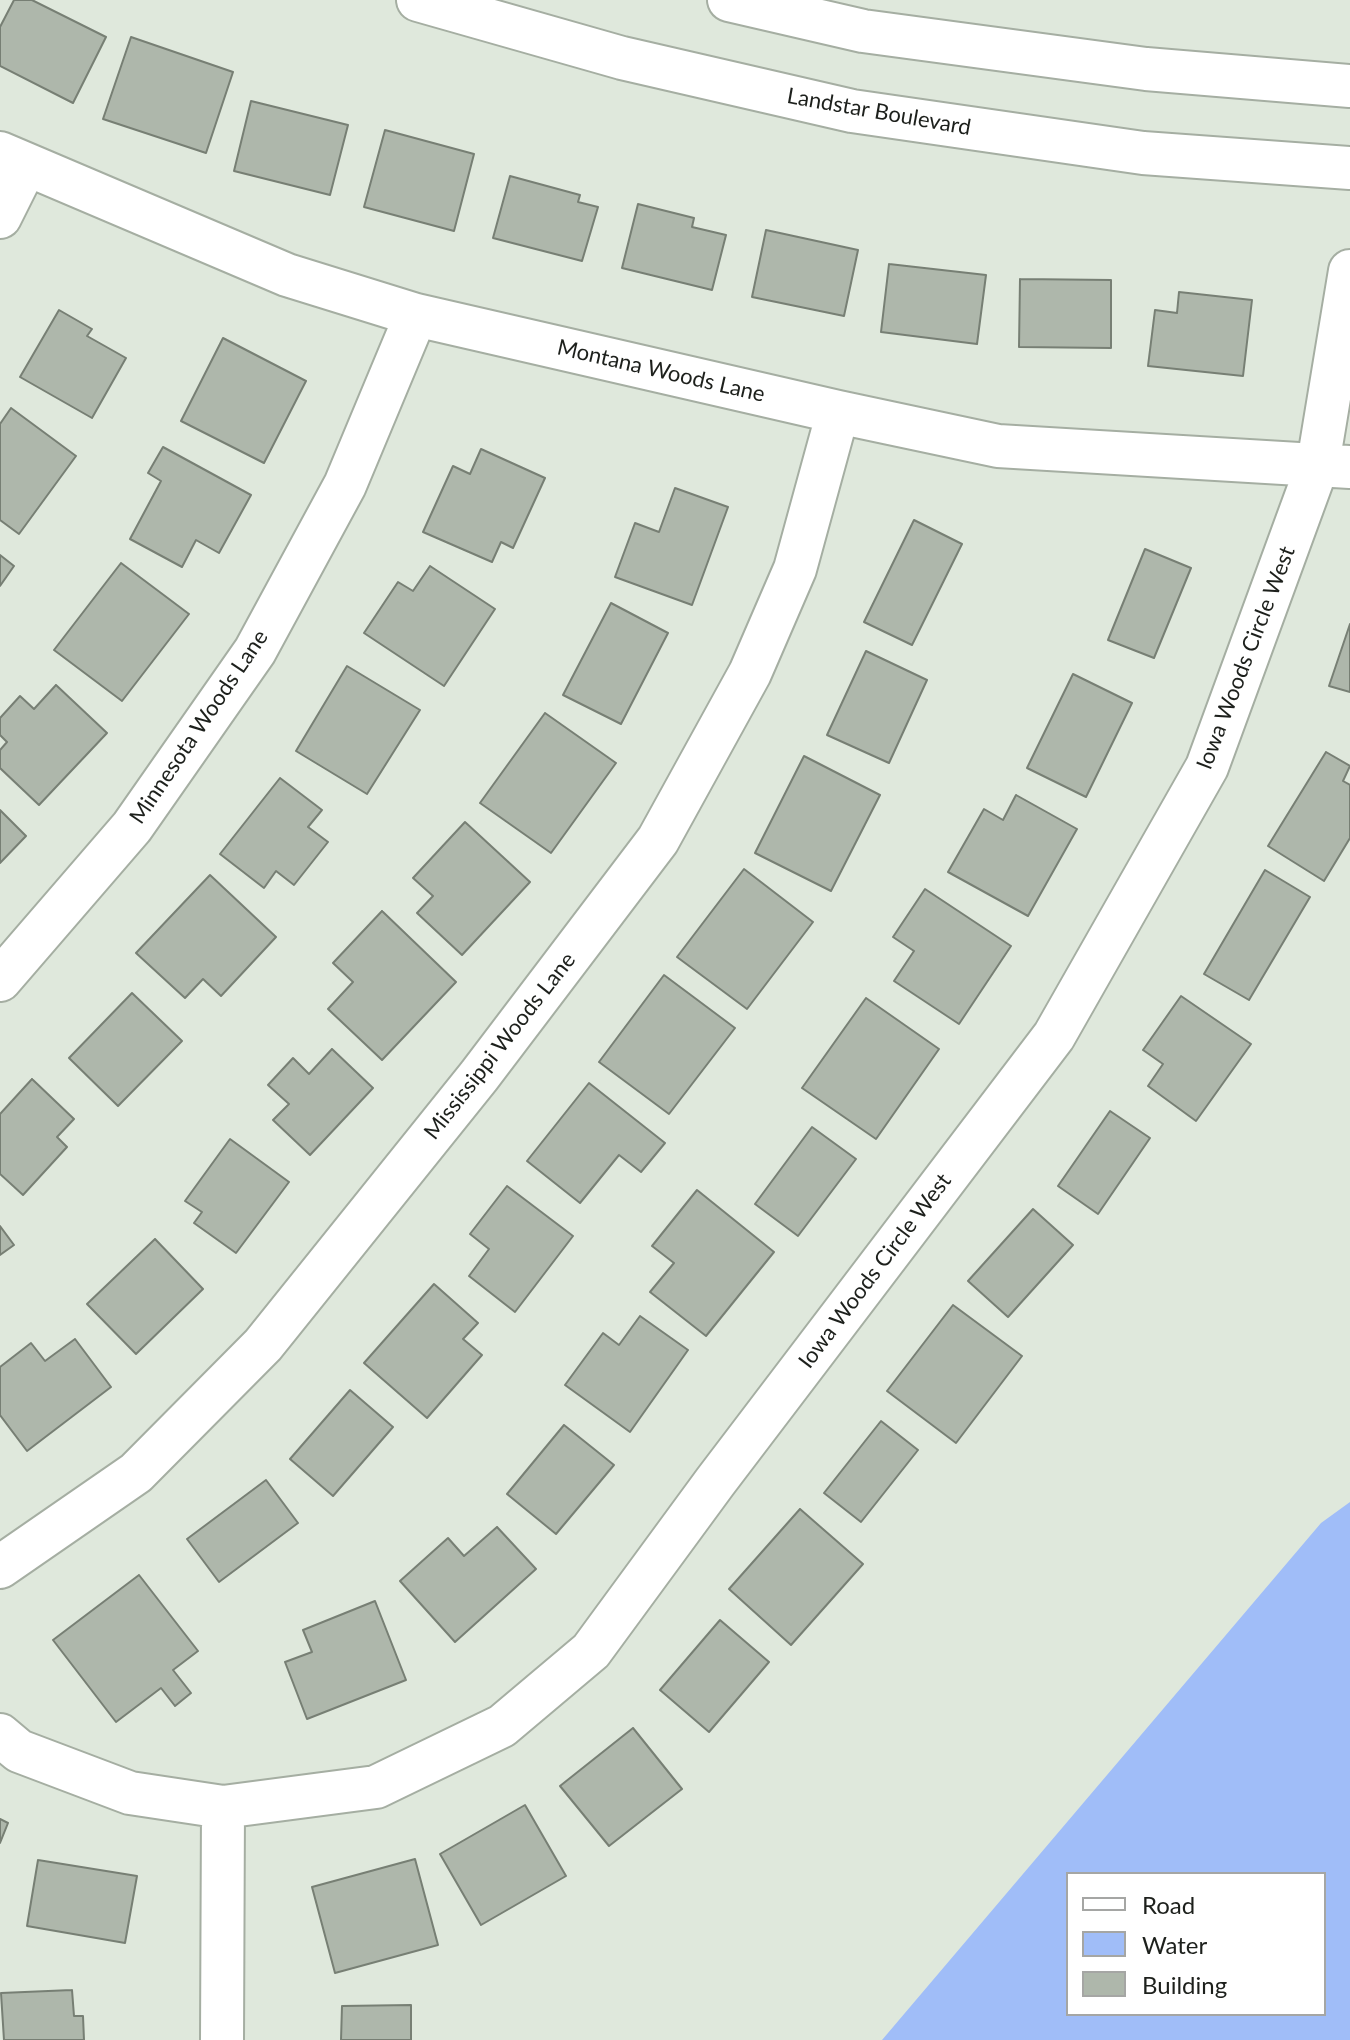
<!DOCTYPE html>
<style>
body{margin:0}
#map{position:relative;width:1350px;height:2040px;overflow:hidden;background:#dfe8dc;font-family:Lato,sans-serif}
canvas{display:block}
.legend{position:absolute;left:1066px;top:1872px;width:260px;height:144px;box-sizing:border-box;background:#fff;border:2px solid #a5a6a4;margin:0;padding:10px 14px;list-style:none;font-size:24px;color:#1d201c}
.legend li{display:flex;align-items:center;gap:16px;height:40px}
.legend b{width:40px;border:2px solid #a5a6a4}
</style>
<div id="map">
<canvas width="1350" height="2040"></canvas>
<ul class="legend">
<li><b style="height:10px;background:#fff"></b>Road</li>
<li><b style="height:22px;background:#a0bdf8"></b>Water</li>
<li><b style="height:22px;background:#aeb7ab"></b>Building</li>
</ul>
</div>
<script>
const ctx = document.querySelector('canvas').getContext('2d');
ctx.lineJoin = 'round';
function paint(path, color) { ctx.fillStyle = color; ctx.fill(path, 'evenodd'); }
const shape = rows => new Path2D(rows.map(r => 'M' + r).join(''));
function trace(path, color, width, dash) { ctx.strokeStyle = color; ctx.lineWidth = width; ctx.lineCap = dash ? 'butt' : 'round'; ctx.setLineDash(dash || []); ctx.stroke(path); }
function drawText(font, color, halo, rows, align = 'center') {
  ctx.font = font + ' Lato,sans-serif'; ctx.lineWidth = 6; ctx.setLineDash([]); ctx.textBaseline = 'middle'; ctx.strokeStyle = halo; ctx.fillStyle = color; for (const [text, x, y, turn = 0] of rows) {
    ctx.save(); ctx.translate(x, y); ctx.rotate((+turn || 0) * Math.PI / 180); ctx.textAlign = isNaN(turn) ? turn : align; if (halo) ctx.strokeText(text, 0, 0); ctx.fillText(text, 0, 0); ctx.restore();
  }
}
const water = shape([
 [1350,1502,1350,2040,882,2040,1321,1523],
 [1068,1874,1324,1874,1324,2014,1068,2014]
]);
const building = shape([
 [14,0,32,0,106,37,73,103,0,66,0,27,14,0],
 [131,37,233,72,206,153,103,119,131,37],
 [251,101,348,125,330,195,234,171,251,101],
 [385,130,474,154,454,231,364,207,385,130],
 [510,176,580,195,578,202,598,207,582,261,493,238,510,176],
 [638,204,694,218,692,227,726,235,712,290,622,268,638,204],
 [766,230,858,250,844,316,752,297,766,230],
 [889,264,986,275,977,344,881,332,889,264],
 [1020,279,1111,280,1111,348,1019,347,1020,279],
 [1179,292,1252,300,1243,376,1148,366,1155,310,1177,313,1179,292],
 [59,310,92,329,87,336,126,358,92,418,20,377,59,310],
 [223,338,306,381,264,463,181,421,223,338],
 [11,408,76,456,19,534,0,520,0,424,11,408],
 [163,447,251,495,219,553,196,540,182,567,130,539,161,481,148,473,163,447],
 [481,449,545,478,513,548,501,542,492,562,423,532,453,466,470,474,481,449],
 [675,488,728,507,692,605,615,577,635,523,659,532,675,488],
 [914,520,962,544,912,645,864,622,914,520],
 [1145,549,1191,568,1154,658,1108,640,1145,549],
 [0,555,14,566,0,586,0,555],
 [121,563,189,614,122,701,54,650,121,563],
 [430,566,495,609,444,686,364,633,398,582,413,591,430,566],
 [611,603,668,633,621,724,563,695,611,603],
 [1350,624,1350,692,1329,686,1350,624],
 [866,651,927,680,889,763,827,735,866,651],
 [347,666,420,710,367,794,296,751,347,666],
 [1073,674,1132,703,1086,797,1027,768,1073,674],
 [56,685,107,733,39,805,0,768,0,750,7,742,0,735,0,718,20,696,34,709,56,685],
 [545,713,616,763,551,853,480,803,545,713],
 [1326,752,1350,766,1343,781,1350,785,1350,838,1324,881,1268,846,1326,752],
 [804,756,880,795,831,891,755,853,804,756],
 [280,778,322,810,308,827,328,842,294,885,276,871,264,888,220,854,280,778],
 [1016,795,1077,829,1028,916,948,872,984,809,1003,820,1016,795],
 [0,810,26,836,0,863,0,810],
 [465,822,530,882,462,955,417,913,433,896,413,878,465,822],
 [744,869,813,922,747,1009,677,957,744,869],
 [1265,870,1310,897,1249,1000,1204,974,1265,870],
 [210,875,276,937,221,996,203,979,185,998,136,953,210,875],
 [925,889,1011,946,959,1024,894,981,914,951,893,937,925,889],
 [382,911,456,982,382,1060,328,1009,353,982,333,963,382,911],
 [664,975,735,1028,669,1114,599,1062,664,975],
 [132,993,182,1041,118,1106,69,1058,132,993],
 [1181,996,1251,1044,1196,1121,1148,1086,1163,1064,1143,1050,1181,996],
 [866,998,939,1049,876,1139,802,1088,866,998],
 [332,1049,373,1088,310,1155,273,1120,289,1104,268,1085,293,1058,309,1074,332,1049],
 [32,1079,74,1119,57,1137,67,1147,23,1195,0,1174,0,1114,32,1079],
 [589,1083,665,1143,641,1172,619,1155,580,1203,527,1161,589,1083],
 [1110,1111,1150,1138,1098,1214,1058,1186,1110,1111],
 [812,1127,856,1159,798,1236,755,1204,812,1127],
 [230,1139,289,1182,236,1253,194,1223,202,1212,185,1201,230,1139],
 [507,1186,573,1236,515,1312,469,1276,489,1249,470,1234,507,1186],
 [697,1190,774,1252,706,1336,650,1292,674,1263,652,1246,697,1190],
 [1033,1209,1073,1245,1008,1317,968,1281,1033,1209],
 [0,1226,14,1245,0,1255,0,1226],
 [155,1239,203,1289,136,1354,87,1304,155,1239],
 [434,1284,478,1323,463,1339,482,1355,427,1418,364,1363,434,1284],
 [953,1305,1022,1356,956,1443,887,1391,953,1305],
 [640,1316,688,1350,630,1432,565,1385,603,1333,619,1345,640,1316],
 [75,1339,111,1387,27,1451,0,1415,0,1367,31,1343,45,1361,75,1339],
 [350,1390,393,1427,333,1496,290,1459,350,1390],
 [881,1421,918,1450,861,1522,824,1493,881,1421],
 [564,1425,614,1465,556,1534,507,1494,564,1425],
 [266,1480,298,1523,219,1582,187,1539,266,1480],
 [800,1509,863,1564,791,1645,729,1589,800,1509],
 [497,1527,536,1569,455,1642,400,1581,448,1538,464,1556,497,1527],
 [139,1575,198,1651,173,1670,191,1693,175,1706,161,1688,116,1722,53,1640,139,1575],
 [375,1601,406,1680,307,1719,285,1662,312,1652,303,1630,375,1601],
 [720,1620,769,1662,709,1732,660,1690,720,1620],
 [633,1728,682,1789,609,1846,560,1786,633,1728],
 [525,1805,566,1876,481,1925,440,1854,525,1805],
 [0,1819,8,1823,0,1843,0,1819],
 [415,1859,438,1945,335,1973,312,1887,415,1859],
 [38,1860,137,1876,125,1943,27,1926,38,1860],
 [72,1990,74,2016,83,2016,84,2040,4,2040,1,1993,72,1990],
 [411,2005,411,2040,341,2040,342,2006,411,2005]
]);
const minor = shape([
 [418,0,622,58,852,111,1143,153,1350,168],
 [729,0,863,31,1146,69,1350,86],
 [0,153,287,275,416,315,838,412,998,446,1350,467],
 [0,217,26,165],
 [0,980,132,827,255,651,345,485,416,315],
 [0,1567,136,1473,263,1345,479,1076,658,840,750,673,795,569,838,412],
 [0,1735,19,1751,130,1793,223,1807,376,1787,502,1726,591,1651,715,1482,1054,1036,1207,767,1318,464,1350,271],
 [222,2040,223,1807]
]);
const streetNames = [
 ["Landstar Boulevard",879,112,10],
 ["Montana Woods Lane",661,371,13],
 ["Iowa Woods Circle West",1246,658,-69],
 ["Minnesota Woods Lane",199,727,-56],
 ["Mississippi Woods Lane",500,1046,-52],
 ["Iowa Woods Circle West",875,1271,-53]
];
paint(water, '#a0bdf8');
paint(building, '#aeb7ab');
trace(building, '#777f74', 2);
trace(minor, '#a5aea2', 46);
trace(minor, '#fff', 42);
drawText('22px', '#1d201c', '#fff', streetNames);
</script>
